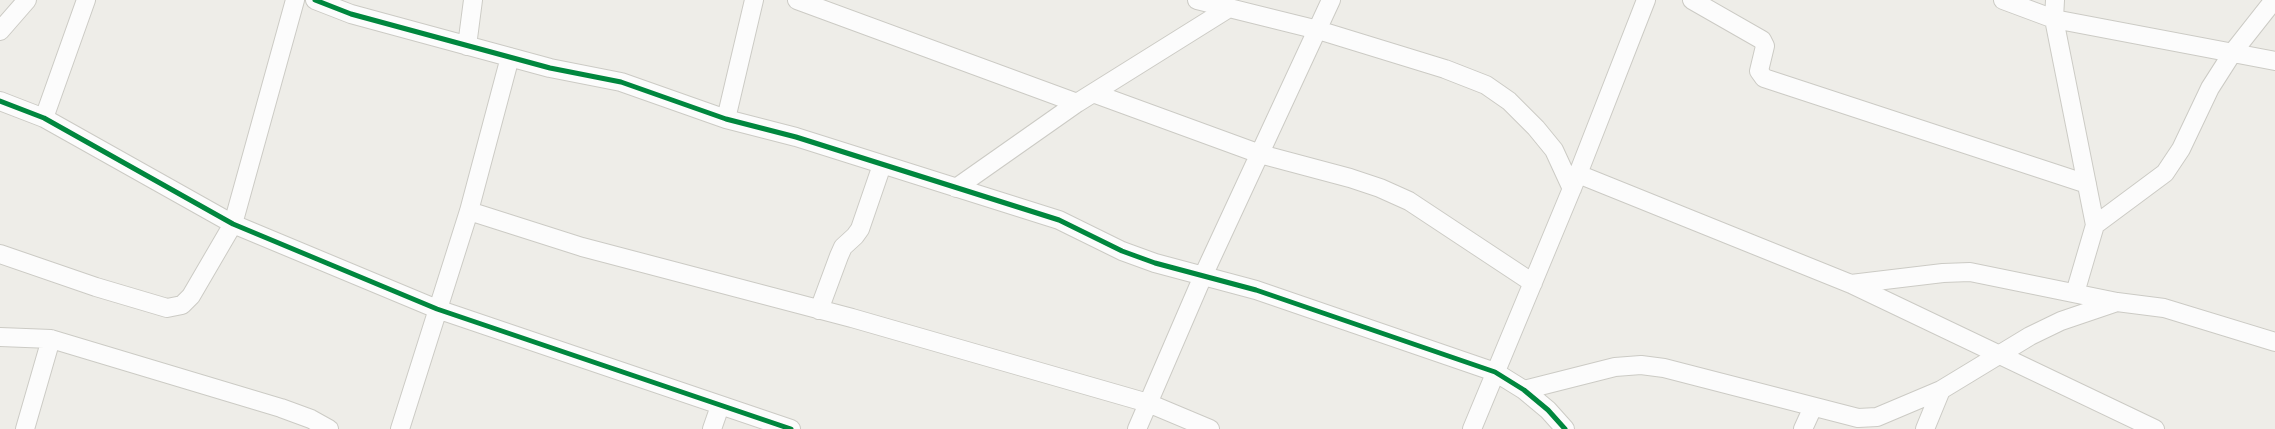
<!DOCTYPE html>
<style>
body{margin:0}
canvas{display:block;background:#eeede8}
</style>
<canvas width="2275" height="429"></canvas>
<script>
const ctx = document.querySelector('canvas').getContext('2d');
ctx.lineJoin = 'round';
const shape = rows => new Path2D(rows.map(r => 'M' + r).join(''));
function trace(path, color, width, dash) { ctx.strokeStyle = color; ctx.lineWidth = width; ctx.lineCap = dash ? 'butt' : 'round'; ctx.setLineDash(dash || []); ctx.stroke(path); }
const minor = shape([
 [315,0,351,14,550,68,621,82,726,119,796,137,1059,220,1122,251,1155,263,1256,290,1495,372,1524,390,1548,410,1565,429],
 [797,0,1077,103],
 [1197,0,1318,30,1445,69,1486,85,1509,101,1536,128,1554,150,1572,189],
 [1692,0,1762,40,1765,46,1759,71,1764,78,2087,184],
 [2003,0,2054,19,2275,61],
 [2055,0,2054,19,2095,225,2075,293],
 [0,31,27,0],
 [467,46,473,0],
 [1093,93,1260,154,1350,178,1380,188,1409,201,1533,283],
 [0,101,44,118,233,224,437,309,791,429],
 [44,118,86,0],
 [726,119,754,0],
 [1578,174,1851,284,2155,429],
 [956,188,1077,103,1229,8],
 [469,211,582,247,852,318,1148,403,1210,429],
 [2095,225,2165,173,2181,149,2210,88,2233,52,2274,0],
 [0,254,96,287,167,308,182,305,191,296,233,224,295,0],
 [1851,284,1943,273,1970,272,2117,302,2164,308,2275,342],
 [819,310,839,256,843,247,855,236,860,229,882,165],
 [0,337,51,339,281,408,311,419,329,429],
 [1524,390,1615,367,1641,365,1664,368,1858,418,1877,417,1941,390,2030,336,2061,321,2117,302],
 [25,429,51,339],
 [400,429,469,211,510,57],
 [712,429,720,406],
 [1137,429,1203,276,1331,0],
 [1472,429,1578,174,1646,0],
 [1803,429,1813,407],
 [1925,429,1941,390]
]);
const cycleway = shape([
 [315,0,351,14,550,68,621,82,726,119,796,137,1059,220,1122,251,1155,263,1256,290,1495,372,1524,390,1548,410,1565,429],
 [0,101,44,118,233,224,437,309,791,429]
]);
trace(minor, '#cccbc5', 20);
trace(minor, '#fcfcfc', 18);
trace(cycleway, '#00873e', 5);
</script>
